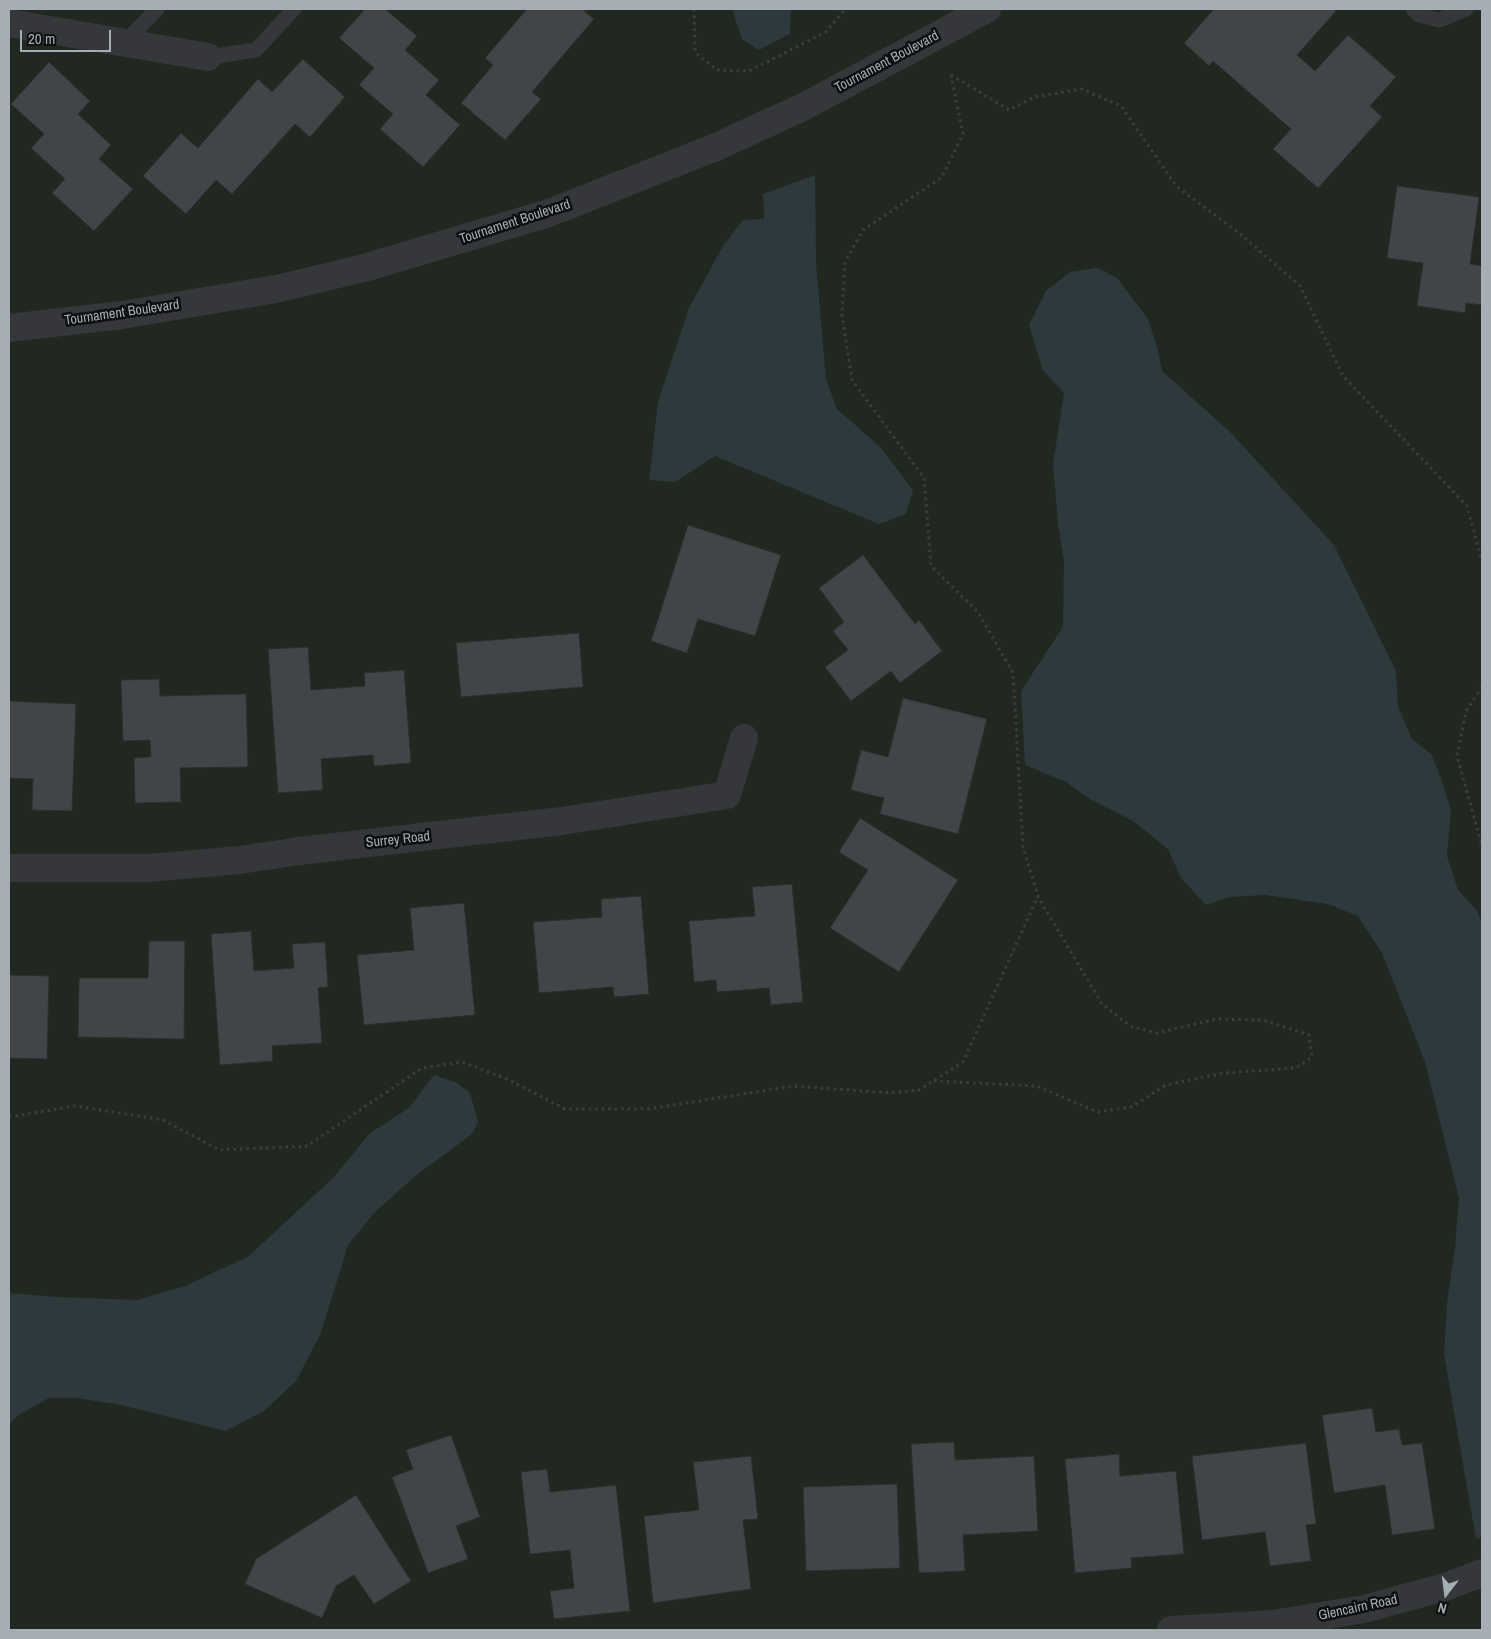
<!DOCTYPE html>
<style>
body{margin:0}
#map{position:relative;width:1491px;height:1639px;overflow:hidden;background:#131415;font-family:"Archivo Narrow",sans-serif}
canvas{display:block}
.frame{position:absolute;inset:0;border:10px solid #a5aeb5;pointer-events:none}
.north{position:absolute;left:1421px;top:1569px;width:50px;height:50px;-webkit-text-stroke:4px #0e0f10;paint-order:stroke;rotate:195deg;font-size:14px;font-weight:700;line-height:20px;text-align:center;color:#a5aeb5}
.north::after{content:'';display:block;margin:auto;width:18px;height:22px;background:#a5aeb5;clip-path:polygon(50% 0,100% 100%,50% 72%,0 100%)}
.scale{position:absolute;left:20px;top:30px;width:91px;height:22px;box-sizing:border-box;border:2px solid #a5aeb5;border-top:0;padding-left:6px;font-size:15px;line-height:18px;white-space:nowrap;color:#a5aeb5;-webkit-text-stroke:4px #0e0f10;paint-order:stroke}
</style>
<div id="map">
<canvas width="1491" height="1639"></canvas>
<div class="frame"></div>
<div class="north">N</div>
<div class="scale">20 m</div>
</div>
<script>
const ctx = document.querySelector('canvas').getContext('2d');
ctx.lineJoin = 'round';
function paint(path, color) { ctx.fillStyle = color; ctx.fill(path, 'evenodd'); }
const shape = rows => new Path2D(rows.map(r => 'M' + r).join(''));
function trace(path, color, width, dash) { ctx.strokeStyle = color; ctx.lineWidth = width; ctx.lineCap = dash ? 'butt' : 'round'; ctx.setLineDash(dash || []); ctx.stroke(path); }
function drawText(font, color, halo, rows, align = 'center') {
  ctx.font = font + ' "Archivo Narrow",sans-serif'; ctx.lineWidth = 5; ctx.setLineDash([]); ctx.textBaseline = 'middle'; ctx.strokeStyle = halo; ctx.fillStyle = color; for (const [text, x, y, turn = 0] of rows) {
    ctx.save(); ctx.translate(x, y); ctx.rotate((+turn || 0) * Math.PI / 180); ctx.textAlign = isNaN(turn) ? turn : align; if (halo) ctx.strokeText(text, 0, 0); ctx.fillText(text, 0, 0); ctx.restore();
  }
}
const green = shape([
 [9,9,1482,9,1482,1630,9,1630]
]);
const water = shape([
 [732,9,791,9,790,34,759,50,742,39],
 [815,175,816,263,826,379,837,409,880,447,913,490,906,514,879,524,715,456,675,482,649,480,658,402,689,308,723,246,743,220,764,219,763,194],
 [1097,268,1117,278,1148,319,1157,347,1162,371,1231,433,1334,545,1396,671,1398,707,1412,739,1431,754,1441,778,1451,810,1447,856,1458,890,1477,911,1482,922,1482,1537,1476,1539,1444,1354,1447,1303,1455,1248,1459,1198,1425,1062,1382,953,1358,916,1328,904,1265,895,1230,897,1206,905,1181,878,1168,849,1133,821,1090,799,1066,782,1025,765,1021,691,1063,627,1064,561,1058,524,1053,464,1064,393,1043,370,1029,325,1046,291,1070,272],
 [434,1075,457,1083,470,1093,478,1122,472,1134,414,1177,374,1213,348,1245,321,1333,296,1381,264,1411,226,1431,121,1405,77,1398,49,1398,20,1414,9,1424,9,1293,58,1297,137,1300,185,1286,249,1256,334,1177,370,1133,409,1108]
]);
const building = shape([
 [365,9,385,9,417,36,405,50,439,80,426,95,460,125,423,167,380,129,393,114,359,85,374,68,339,38,365,9],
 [527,9,587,9,584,11,594,19,532,92,541,99,505,140,461,103,493,65,485,58,527,9],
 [1214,9,1334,9,1336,11,1297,55,1315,71,1348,35,1396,77,1370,106,1382,117,1318,188,1273,149,1291,129,1213,61,1209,66,1184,43,1214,9],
 [303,59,345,97,310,137,295,124,232,194,216,180,186,214,143,176,181,133,198,148,258,79,272,92,303,59],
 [49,62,90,101,78,114,111,145,99,159,133,189,94,231,52,193,65,179,31,148,44,134,11,104,49,62],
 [1397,186,1479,197,1470,264,1482,266,1482,305,1466,303,1465,313,1417,306,1423,263,1387,258,1397,186],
 [688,525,781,555,755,636,698,619,687,653,651,641,688,525],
 [863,555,915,624,919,620,942,651,900,683,891,671,851,701,825,667,848,650,833,631,844,622,819,588,863,555],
 [579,633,583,687,461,697,456,643,579,633],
 [308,647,311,690,365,686,364,673,404,670,411,763,374,766,373,755,321,759,323,790,278,793,268,649,308,647],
 [159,679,160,696,246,694,248,767,180,768,181,802,135,803,134,758,151,757,150,740,123,741,121,680,159,679],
 [903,698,987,719,958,834,880,814,884,798,851,790,861,750,888,757,903,698],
 [9,701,76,704,72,811,32,810,33,779,9,778,9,701],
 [860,818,958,880,899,972,830,928,868,870,839,852,860,818],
 [792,884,803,1002,771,1005,769,988,717,992,716,980,694,982,689,921,755,916,752,887,792,884],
 [641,896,649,994,614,997,613,987,539,993,533,922,602,917,601,899,641,896],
 [464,903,475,1015,364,1025,357,955,414,950,410,908,464,903],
 [251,931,254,971,294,968,292,944,325,942,328,987,318,988,322,1043,272,1046,273,1061,220,1065,211,934,251,931],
 [149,941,185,941,184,1039,78,1037,79,978,148,978,149,941],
 [9,975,49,976,47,1059,9,1058,9,975],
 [1372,1408,1376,1432,1399,1429,1402,1445,1422,1443,1435,1529,1392,1535,1385,1485,1334,1493,1322,1415,1372,1408],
 [451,1435,480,1517,456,1526,468,1559,428,1573,392,1477,413,1469,406,1450,451,1435],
 [954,1442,955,1460,1034,1456,1038,1531,963,1535,965,1571,919,1573,911,1444,954,1442],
 [1306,1443,1316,1524,1306,1525,1311,1561,1270,1566,1265,1532,1202,1540,1192,1456,1306,1443],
 [1119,1454,1120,1476,1176,1471,1184,1554,1131,1558,1132,1568,1075,1573,1065,1459,1119,1454],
 [751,1456,758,1519,743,1520,751,1589,653,1603,644,1516,699,1510,693,1462,751,1456],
 [547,1469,550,1492,616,1485,630,1611,554,1619,550,1591,574,1588,570,1550,530,1554,521,1472,547,1469],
 [897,1484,900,1568,806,1571,803,1487,897,1484],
 [356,1495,411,1581,374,1604,354,1575,336,1586,322,1618,245,1584,256,1559,356,1495]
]);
const path = shape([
 [694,9,695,52,717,70,749,71,826,32,845,9],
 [951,75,1009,110,1034,97,1082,89,1121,106,1176,186,1239,233,1300,286,1343,376,1467,506,1482,561],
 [1482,687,1466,711,1457,756,1482,846],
 [934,1081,1036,1086,1098,1112,1131,1107,1166,1085,1224,1073,1296,1068,1312,1057,1309,1035,1263,1020,1217,1019,1157,1033,1130,1026,1102,1004,1038,897],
 [9,1117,75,1106,163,1120,220,1150,307,1146,422,1068,462,1062,507,1079,565,1109,648,1109,793,1086,891,1093,919,1090,963,1062,1038,896,1023,847,1013,673,978,612,931,566,924,478,852,380,842,315,845,262,863,230,942,177,963,134,951,75]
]);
const service = shape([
 [1413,9,1419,15,1439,20,1466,9],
 [124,43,157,9],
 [208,57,256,50,294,9]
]);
const minor = shape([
 [9,23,208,57],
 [9,328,122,315,276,289,364,268,549,213,716,147,803,107,987,9],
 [9,868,148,868,240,860,299,851,562,821,727,795,744,738],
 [1171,1630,1273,1624,1364,1609,1445,1587,1482,1573]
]);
const streetNames = [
 ["Tournament Boulevard",887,62,-28],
 ["Tournament Boulevard",515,222,-18],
 ["Tournament Boulevard",122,313,-8],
 ["Surrey Road",398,840,-6],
 ["Glencairn Road",1358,1608,-12]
];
paint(green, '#202820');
paint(water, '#2d393d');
paint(building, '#424548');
trace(building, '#2d2e31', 1);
trace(path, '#3b3e41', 3, [2.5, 4]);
trace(service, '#35373a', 15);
trace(minor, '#35373a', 28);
drawText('14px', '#a5aeb5', '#0e0f10', streetNames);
</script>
